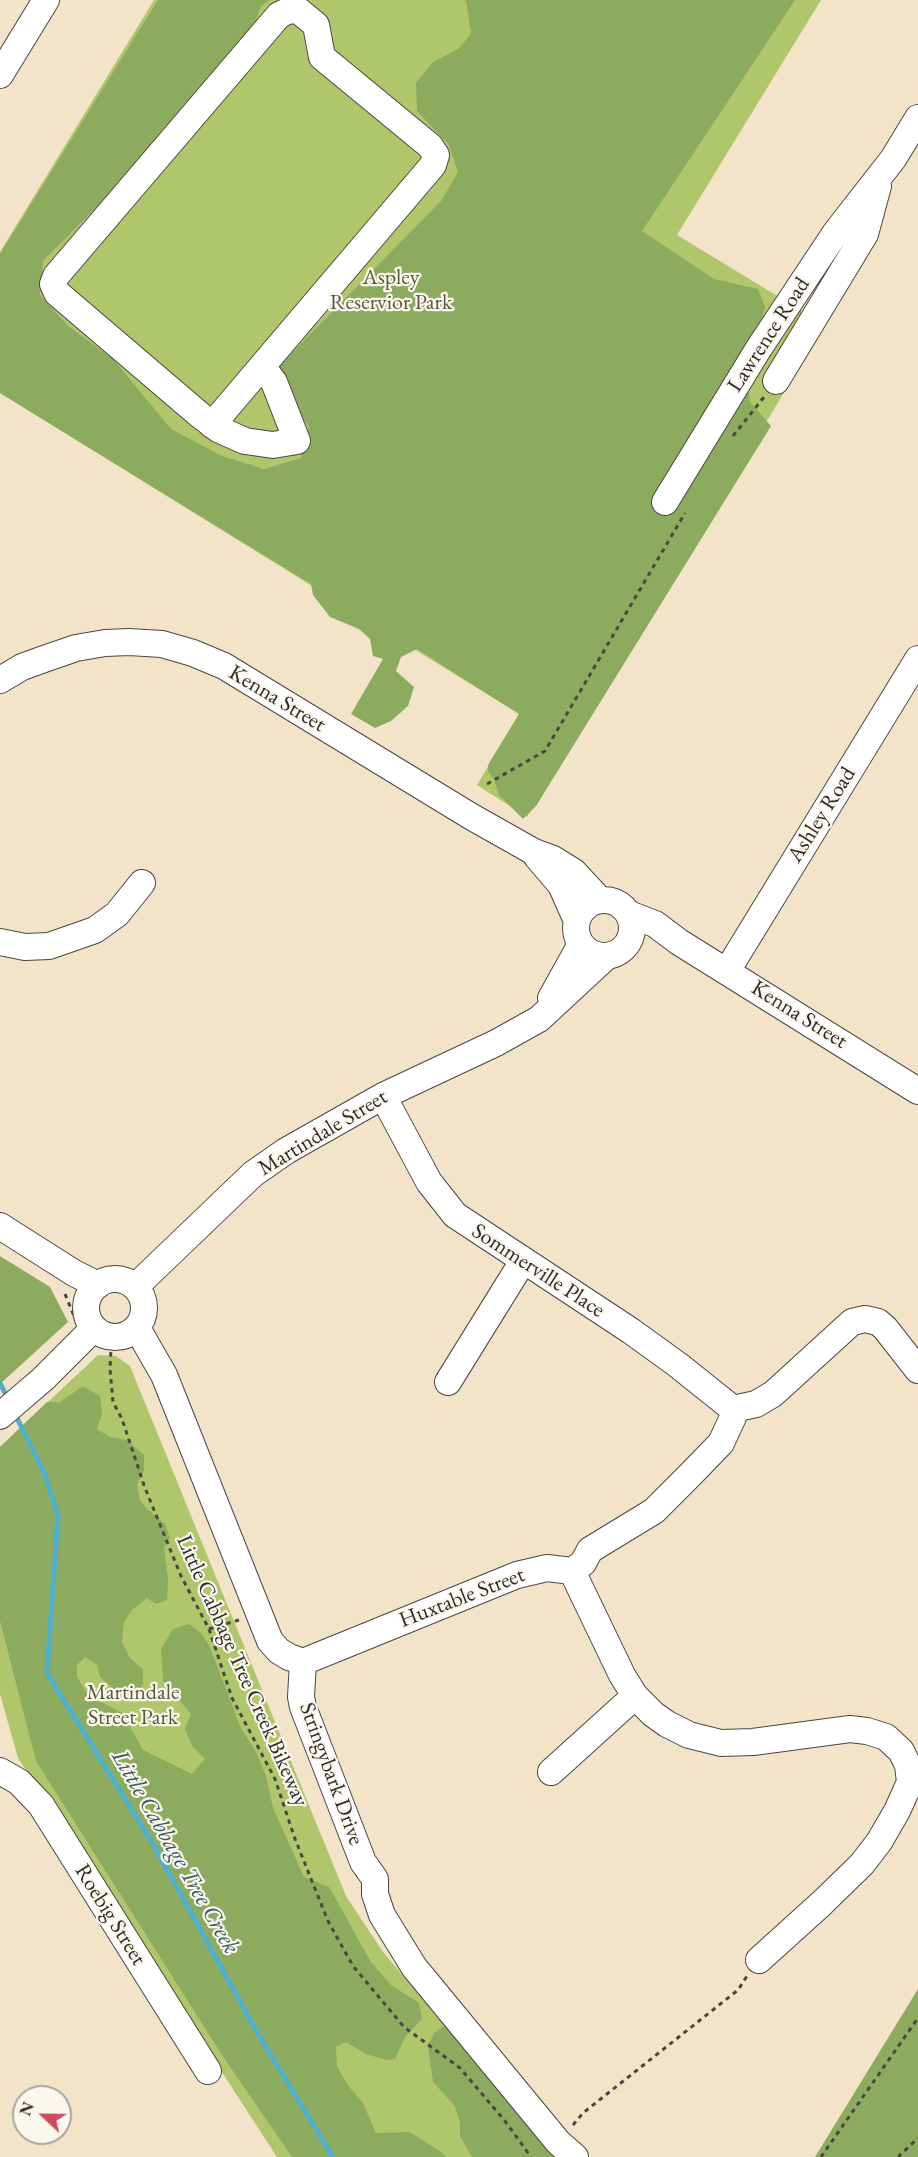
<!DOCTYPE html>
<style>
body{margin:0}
#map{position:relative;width:918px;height:2157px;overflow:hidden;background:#f3e4c9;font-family:"EB Garamond",serif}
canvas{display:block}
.north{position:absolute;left:12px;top:2085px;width:60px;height:60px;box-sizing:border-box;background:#fbf7ec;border:2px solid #a8a59f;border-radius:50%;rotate:292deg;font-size:16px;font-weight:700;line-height:24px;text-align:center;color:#2b2b2b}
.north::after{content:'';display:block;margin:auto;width:21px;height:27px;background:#d1495b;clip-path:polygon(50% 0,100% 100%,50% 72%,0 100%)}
</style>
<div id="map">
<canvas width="918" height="2157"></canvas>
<div class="north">N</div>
</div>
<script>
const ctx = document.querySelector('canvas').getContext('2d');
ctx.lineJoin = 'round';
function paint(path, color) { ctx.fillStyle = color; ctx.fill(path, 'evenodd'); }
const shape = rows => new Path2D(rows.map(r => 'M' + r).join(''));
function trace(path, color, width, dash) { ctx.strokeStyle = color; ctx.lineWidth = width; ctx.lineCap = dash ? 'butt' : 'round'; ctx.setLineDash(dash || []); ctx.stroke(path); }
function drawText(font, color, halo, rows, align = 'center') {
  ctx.font = font + ' "EB Garamond",serif'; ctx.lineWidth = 4.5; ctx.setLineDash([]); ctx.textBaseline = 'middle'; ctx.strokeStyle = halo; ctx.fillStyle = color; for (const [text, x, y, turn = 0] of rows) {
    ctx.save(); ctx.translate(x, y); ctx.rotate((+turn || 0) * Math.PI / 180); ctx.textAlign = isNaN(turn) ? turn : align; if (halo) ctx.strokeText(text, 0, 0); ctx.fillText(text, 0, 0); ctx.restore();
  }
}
const green = shape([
 [154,0,821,0,677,235,825,325,527,817,477,785,519,714,0,393,0,252],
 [98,1355,116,1356,130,1366,346,1896,383,1952,556,2157,277,2157,18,1758,0,1694,0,1447]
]);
const forest = shape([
 [158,0,270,0,261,6,251,35,202,101,184,104,140,163,43,261,40,295,68,326,113,359,171,429,222,456,264,469,301,458,309,426,289,402,277,368,441,201,458,172,449,145,417,111,416,83,433,62,458,49,471,34,466,0,795,0,642,231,714,279,758,289,765,307,747,376,750,402,771,426,536,806,523,819,499,795,494,779,488,771,488,765,519,714,417,649,401,657,396,671,414,687,408,706,391,721,375,728,351,714,383,659,373,656,370,639,359,629,330,617,313,595,311,584,0,393,0,254],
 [0,1256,50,1287,68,1322,0,1384],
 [83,1386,100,1396,102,1413,97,1429,110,1437,127,1440,144,1455,144,1471,137,1484,140,1500,147,1509,165,1524,170,1538,164,1547,168,1579,167,1600,156,1604,147,1598,132,1610,124,1622,122,1642,130,1658,143,1669,143,1684,133,1699,117,1692,100,1677,97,1665,85,1657,77,1665,77,1677,88,1695,122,1713,143,1750,192,1774,205,1759,192,1746,185,1729,191,1714,163,1681,161,1649,173,1629,189,1624,201,1633,209,1645,241,1728,257,1754,266,1776,273,1808,304,1877,329,1887,371,1962,391,1985,419,2003,422,2019,405,2037,395,2059,386,2060,366,2054,346,2042,336,2047,337,2066,347,2084,363,2103,376,2133,410,2132,441,2152,446,2157,292,2157,222,2055,36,1761,0,1621,0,1447,47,1402,60,1402],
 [918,1989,918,2157,815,2157],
 [445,2025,556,2157,472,2157,460,2136,460,2123,455,2106,433,2082,428,2046,434,2033]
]);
const stream = shape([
 [0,1383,8,1399],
 [14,1412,43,1470,58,1515,47,1673,153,1844,258,2034,333,2157]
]);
const path = shape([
 [733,436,764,397],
 [487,784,545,751,685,513],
 [65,1294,74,1316],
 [106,1346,111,1349,110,1369,113,1402,122,1419,145,1488,181,1576,209,1629,232,1698,275,1779,295,1839,328,1921,353,1966,404,2027,460,2068,505,2121,531,2157],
 [209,1629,239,1620],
 [573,2125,583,2113,738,1990,747,1976],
 [821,2157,918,2018],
 [898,2157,918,2138]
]);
const minor = shape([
 [0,75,46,0],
 [776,381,865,234,878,186],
 [212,425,433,165,436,155,430,146,322,57,316,25,299,11,290,10,279,15,56,276,53,284,57,293,201,416,218,429,245,441,273,445,297,441,274,382,262,366],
 [665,502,759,348,836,232,893,159,918,118],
 [0,680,22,667,44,659,76,648,105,643,129,642,162,644,193,653,224,666,472,817,534,852,553,859,574,872,600,900],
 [537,857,561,885,577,921],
 '576 928a28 28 0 1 1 56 0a28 28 0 1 1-56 0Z',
 [629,914,655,924,679,942,918,1091],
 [0,942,25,947,49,946,95,930,117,914,142,883],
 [727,971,918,659],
 [551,998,581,944],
 [383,1096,429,1182,455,1215,631,1331,678,1365,733,1409],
 [0,1226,74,1273,98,1285],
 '86 1308a29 29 0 1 1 58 0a29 29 0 1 1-58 0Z',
 [135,1287,253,1174,286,1151,383,1096,496,1043,539,1019,607,956],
 [137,1328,164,1375,270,1641,279,1651,289,1657,303,1662,301,1697,303,1707,363,1862,375,1879,375,1894,382,1915,414,1967,558,2142,575,2157],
 [448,1382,523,1261],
 [733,1409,756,1404,773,1394,852,1322,865,1319,878,1322,885,1328,918,1370],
 [0,1416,43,1379,94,1328],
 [572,1571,622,1675,635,1696,653,1714,667,1724,689,1735,721,1743,753,1742,850,1729,867,1731,886,1737,901,1751,908,1765,910,1782,897,1811,879,1842,862,1864,822,1903,759,1960],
 [303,1662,517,1575,547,1568,572,1571,583,1563,590,1550,654,1511,690,1475,721,1443,733,1417,733,1409],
 [0,1771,19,1782,41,1805,208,2071],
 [551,1772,635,1696]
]);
const parkNames = [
 ["Aspley",391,278],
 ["Reservior Park",391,303],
 ["Martindale",133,1693],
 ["Street Park",133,1718]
];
const streetNames = [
 ["Lawrence Road",769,335,-57],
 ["Kenna Street",277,699,31],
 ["Ashley Road",822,815,-58],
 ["Kenna Street",799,1015,32],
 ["Martindale Street",323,1133,-31],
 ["Sommerville Place",538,1271,33],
 ["Huxtable Street",462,1598,-21],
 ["Little Cabbage Tree Creek Bikeway",242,1671,66],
 ["Stringybark Drive",331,1774,70],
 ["Roebig Street",110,1915,58]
];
const waterNames = [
 ["Little Cabbage Tree Creek",175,1852,60]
];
paint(green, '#b0c66b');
paint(forest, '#8cab5f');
trace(stream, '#4fb0cd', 5);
trace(minor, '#494743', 28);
trace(path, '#494743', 3, [4.5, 4.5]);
trace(minor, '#fff', 26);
drawText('22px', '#535a3e', '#fbf7ec', parkNames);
drawText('22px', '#2b2b2b', '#fbf7ec', streetNames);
drawText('italic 24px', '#385a64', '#fbf7ec', waterNames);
</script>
